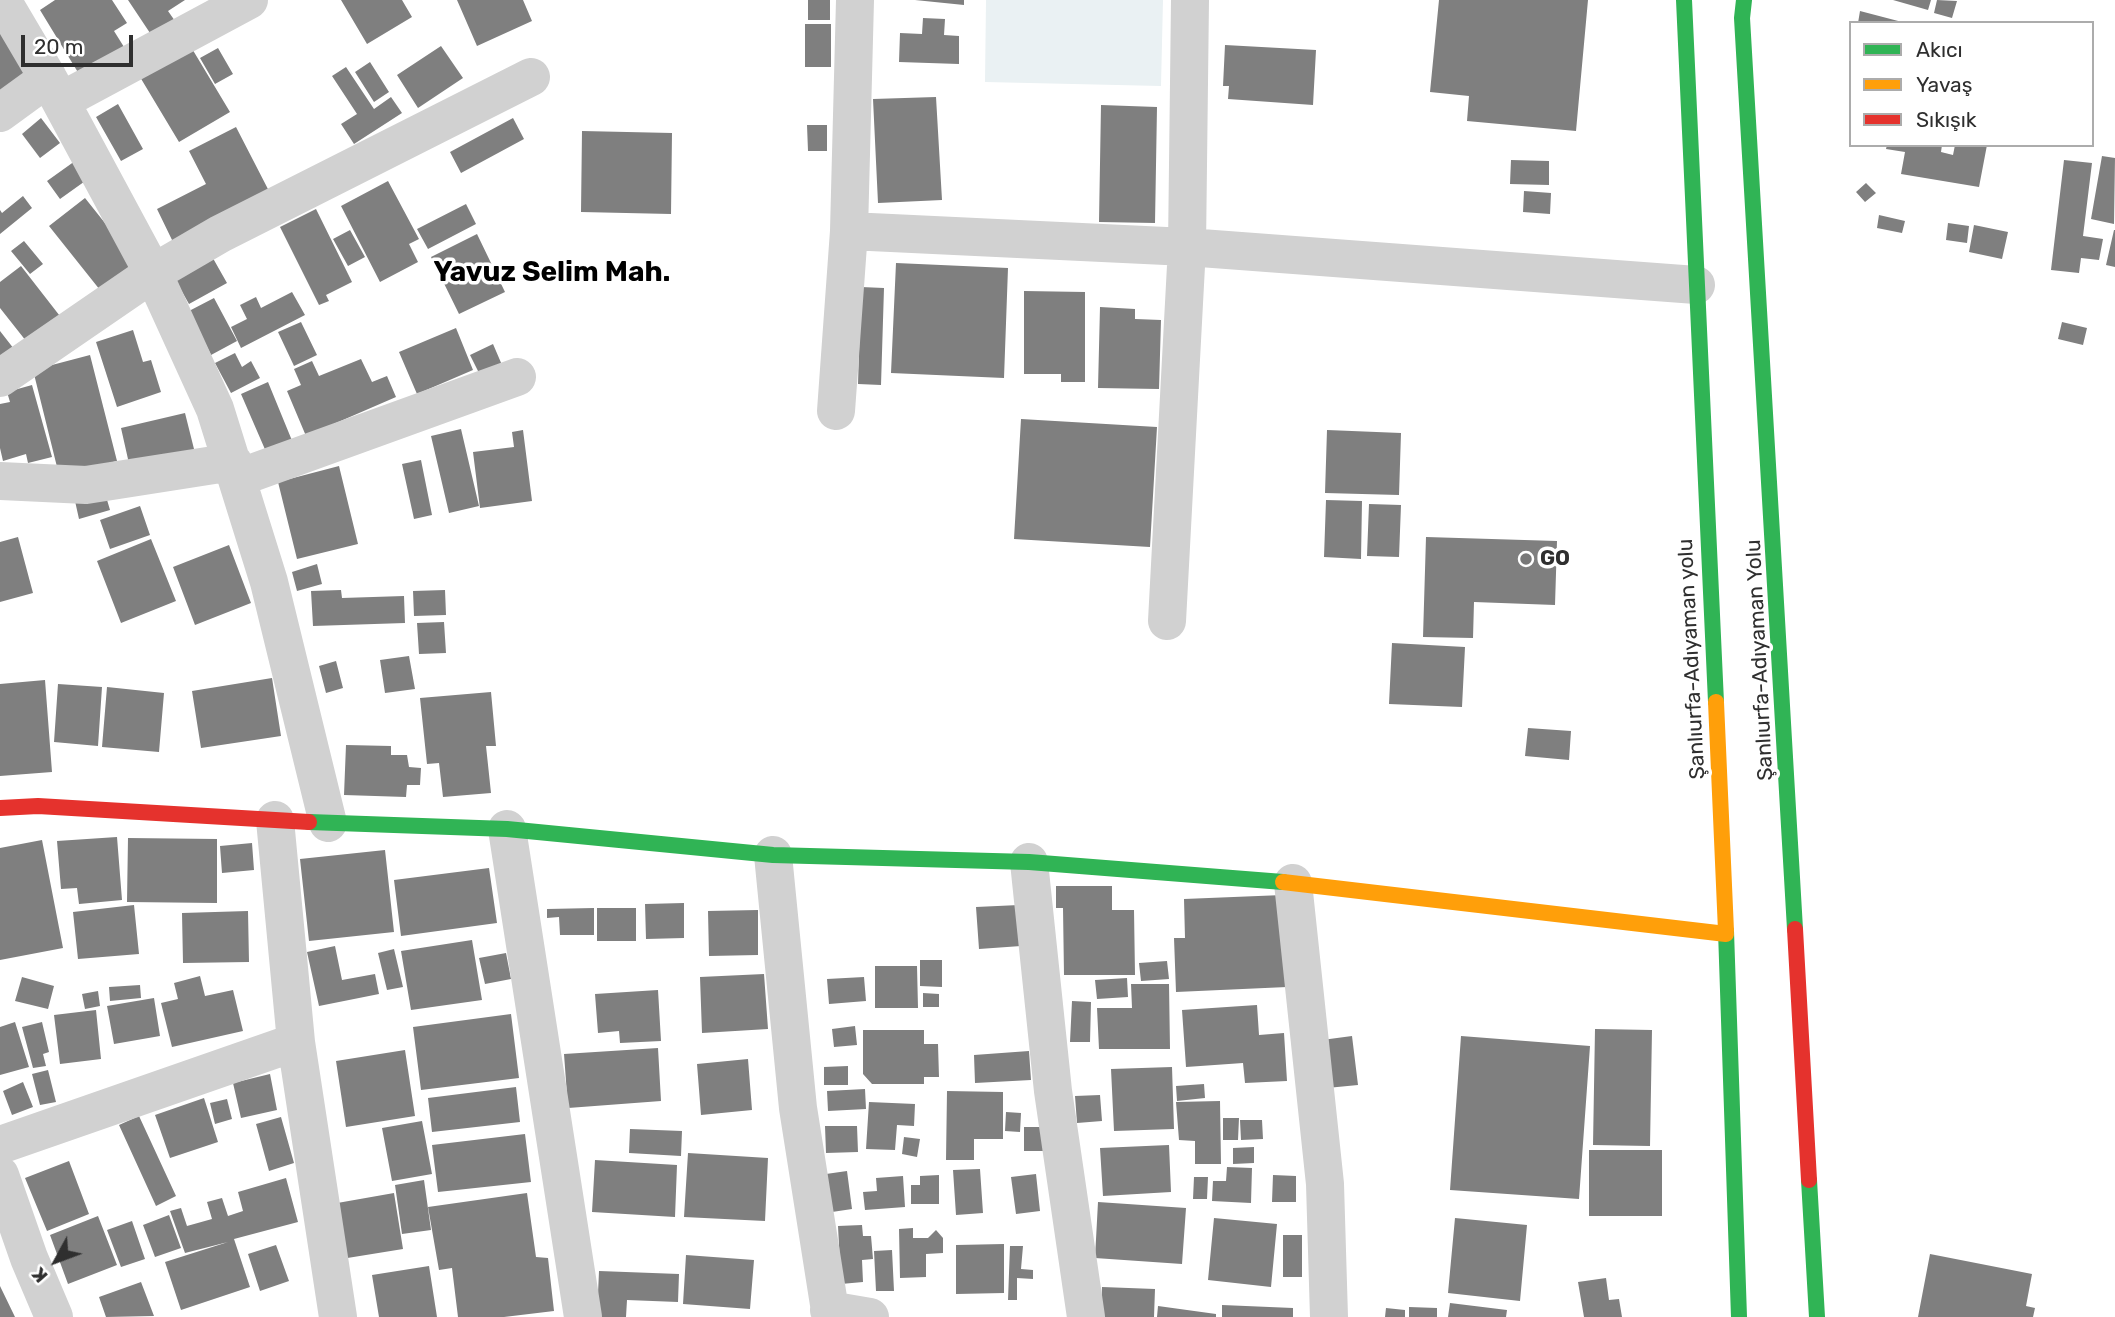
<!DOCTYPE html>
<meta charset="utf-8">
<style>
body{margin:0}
#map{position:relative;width:2115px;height:1317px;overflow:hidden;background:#fff;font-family:Rubik,sans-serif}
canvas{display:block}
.legend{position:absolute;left:1849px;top:21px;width:245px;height:126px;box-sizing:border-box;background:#fff;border:2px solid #acacac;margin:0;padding:9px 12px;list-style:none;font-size:21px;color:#2f2f2f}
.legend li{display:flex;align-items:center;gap:14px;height:35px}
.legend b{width:35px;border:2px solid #acacac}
.north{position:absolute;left:21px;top:1226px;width:70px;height:70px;-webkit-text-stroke:5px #fff;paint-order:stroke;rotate:229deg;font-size:19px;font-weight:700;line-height:28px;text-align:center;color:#2f2f2f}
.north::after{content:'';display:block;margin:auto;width:24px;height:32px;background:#2f2f2f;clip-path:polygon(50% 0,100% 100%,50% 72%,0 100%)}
.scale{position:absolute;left:21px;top:35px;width:112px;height:32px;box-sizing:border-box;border:4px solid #2f2f2f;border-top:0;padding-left:9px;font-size:21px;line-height:24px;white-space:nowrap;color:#2f2f2f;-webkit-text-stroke:5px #fff;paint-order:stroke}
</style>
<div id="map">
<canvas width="2115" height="1317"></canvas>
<ul class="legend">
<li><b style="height:9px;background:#30b455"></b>Akıcı</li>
<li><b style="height:9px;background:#ff9f0a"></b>Yavaş</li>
<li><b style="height:9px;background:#e5322d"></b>Sıkışık</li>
</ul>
<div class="north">K</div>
<div class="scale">20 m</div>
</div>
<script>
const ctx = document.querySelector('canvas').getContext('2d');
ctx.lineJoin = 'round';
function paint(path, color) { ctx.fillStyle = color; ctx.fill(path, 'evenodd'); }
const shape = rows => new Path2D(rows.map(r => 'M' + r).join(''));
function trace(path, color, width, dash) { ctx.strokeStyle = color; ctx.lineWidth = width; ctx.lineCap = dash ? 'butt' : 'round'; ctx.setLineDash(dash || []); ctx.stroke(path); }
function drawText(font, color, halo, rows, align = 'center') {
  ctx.font = font + ' Rubik,sans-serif'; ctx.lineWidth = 7; ctx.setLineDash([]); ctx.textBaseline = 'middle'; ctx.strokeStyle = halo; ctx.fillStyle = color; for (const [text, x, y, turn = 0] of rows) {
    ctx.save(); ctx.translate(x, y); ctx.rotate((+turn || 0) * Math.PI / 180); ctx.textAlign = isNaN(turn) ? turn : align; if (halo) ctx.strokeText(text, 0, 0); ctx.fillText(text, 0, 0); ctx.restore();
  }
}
const green = shape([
 [986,0,1163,0,1161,86,985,82]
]);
const building = shape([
 [55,0,112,0,127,23,114,31,124,47,79,74,40,10],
 [128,0,185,0,168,11,175,21,152,36],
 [341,0,402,0,412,17,367,44],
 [457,0,523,0,532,21,477,46],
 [808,0,830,0,830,20,808,20],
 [915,0,964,0,964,5],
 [1439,0,1588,0,1576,131,1467,121,1469,96,1430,92],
 [1893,0,1931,0,1928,10],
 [1937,0,1957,1,1952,18,1934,13],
 [1860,11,1902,22,1902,23,1858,23],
 [923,18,945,19,944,35,959,36,959,64,899,62,900,33,922,34],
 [805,24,831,24,831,67,805,67],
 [0,29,33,72,0,98],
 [1225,45,1316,50,1313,105,1228,99,1229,86,1223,86],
 [441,46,463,78,418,108,397,75],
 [191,47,230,112,179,142,140,77],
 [218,48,233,74,215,84,200,58],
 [370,62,389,92,374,102,355,72],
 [346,67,374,109,391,97,402,113,354,144,341,124,357,114,332,76],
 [936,97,942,200,878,203,873,99],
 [118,104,143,149,121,161,96,117],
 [1101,105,1157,107,1155,223,1099,222],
 [41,118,60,143,40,158,22,134],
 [513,118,524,139,461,173,450,152],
 [807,125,827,125,827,151,808,151],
 [236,127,270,193,173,242,157,209,206,184,189,151],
 [582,131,672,133,671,214,581,212],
 [1887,145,1942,145,1941,152,1953,155,1955,145,1987,145,1979,187,1901,174,1905,152,1886,149],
 [2102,156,2115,158,2114,224,2091,219],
 [1511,160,1549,161,1549,185,1510,184],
 [2064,160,2092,163,2083,236,2103,239,2099,260,2081,258,2079,273,2051,270],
 [75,161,88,179,60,199,47,181],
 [388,181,419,239,409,244,418,262,380,282,341,206],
 [1866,183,1876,193,1865,202,1856,192],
 [1524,191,1551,193,1550,214,1523,212],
 [23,196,32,208,0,234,0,210,2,213],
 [85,198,140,267,100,290,49,226],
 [466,204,476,224,428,249,417,229],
 [316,209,352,282,326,295,329,301,319,305,280,227],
 [1879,215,1905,221,1902,233,1877,228],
 [1948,223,1969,226,1967,243,1946,240],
 [1974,225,2008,232,2002,259,1969,252],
 [350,230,365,257,348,266,333,239],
 [2114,230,2115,230,2115,267,2106,265],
 [477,234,505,292,459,314,431,257],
 [24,241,43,264,30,274,11,251],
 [210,253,227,283,189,304,172,274],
 [896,263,1008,268,1004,378,891,373],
 [21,266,63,320,30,346,0,308,0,282],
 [861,287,884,288,881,385,858,384],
 [1024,291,1085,292,1085,382,1061,382,1061,374,1024,374],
 [292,292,305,315,241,348,231,327,247,319,240,305,256,297,261,308],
 [214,298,237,341,211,355,189,311],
 [1100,307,1135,309,1135,319,1161,320,1159,389,1098,388],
 [301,322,317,355,294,366,278,332],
 [2062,322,2087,328,2083,345,2058,339],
 [456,328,473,370,417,394,399,352],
 [133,330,143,362,151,360,161,392,117,407,96,342],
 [0,331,14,349,0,360],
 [493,344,502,365,480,375,470,355],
 [235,353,242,367,251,361,260,378,231,393,215,363],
 [90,355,117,461,59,475,33,370],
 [361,359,372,382,387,376,396,397,306,436,287,391,301,385,294,369,312,361,319,376],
 [268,382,293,443,267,454,241,394],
 [32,385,52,457,28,463,26,454,3,461,0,448,0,404,10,402,7,392],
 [185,413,195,453,130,468,121,428],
 [1021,419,1157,427,1150,547,1014,539],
 [461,429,479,506,449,513,431,436],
 [523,430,532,501,480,508,473,452,514,447,512,432],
 [1327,430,1401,433,1399,495,1325,493],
 [421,460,432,515,414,519,402,464],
 [339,466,358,544,297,559,278,482],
 [105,493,110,510,79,519,75,501],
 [1326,500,1362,501,1361,559,1324,557],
 [1369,504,1401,505,1399,557,1367,556],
 [140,506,150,535,110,549,100,520],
 [18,537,33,593,0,602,0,542],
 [1426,537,1557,541,1555,605,1474,602,1473,638,1423,637],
 [151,539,176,601,121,623,97,561],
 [229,545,251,603,195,625,173,567],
 [317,564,322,584,297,591,292,572],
 [341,590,342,598,404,596,405,623,313,626,311,591],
 [445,590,446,615,414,616,413,591],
 [444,622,446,653,419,654,417,623],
 [1392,643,1465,647,1462,707,1389,704],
 [409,656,415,689,385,693,380,660],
 [336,661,343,688,326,693,319,666],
 [272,678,281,736,201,748,192,691],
 [45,680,52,772,0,776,0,684],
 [58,684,102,687,98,746,54,742],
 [107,687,164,693,159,752,102,747],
 [491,692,496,746,486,746,491,793,443,797,439,763,427,764,420,698],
 [1528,728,1571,731,1569,760,1525,756],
 [346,745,391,746,391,755,407,755,409,767,421,768,420,785,407,785,406,797,344,795],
 [117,837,122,900,79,904,77,888,61,889,57,841],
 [128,838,217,839,217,903,127,902],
 [42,840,63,948,0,960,0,848],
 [252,843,254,870,222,873,220,846],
 [385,850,394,932,309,941,300,859],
 [489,868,497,923,401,936,394,880],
 [1056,886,1112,886,1112,910,1134,910,1135,975,1064,975,1063,908,1056,908],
 [1283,895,1287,987,1176,992,1174,938,1185,938,1184,899],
 [684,903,684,938,646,939,645,904],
 [134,905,139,954,78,959,73,912],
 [1019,905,1021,946,979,949,976,907],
 [594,908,594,935,560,935,559,917,547,918,547,909],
 [597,908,636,908,636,941,597,941],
 [758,910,758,955,709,956,708,911],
 [248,911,249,962,183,963,182,913],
 [472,940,482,1000,411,1010,401,951],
 [335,946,342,980,375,974,379,994,319,1006,307,952],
 [394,949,403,987,387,990,378,953],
 [506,953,511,979,485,984,479,958],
 [920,960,942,960,942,987,920,986],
 [1167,961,1169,979,1141,981,1139,963],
 [875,966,917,966,918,1008,875,1008],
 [764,974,768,1029,702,1033,700,977],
 [200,976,205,996,233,990,243,1031,172,1047,161,1003,178,999,174,983],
 [22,977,54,986,48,1009,15,1001],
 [864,977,866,1001,829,1004,827,979],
 [1127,978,1128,997,1097,999,1095,980],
 [1131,984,1169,984,1170,1049,1099,1049,1097,1008,1132,1008],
 [140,985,141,998,110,1001,109,987],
 [658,990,661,1041,620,1043,619,1031,598,1033,595,994],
 [98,991,100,1006,85,1009,82,994],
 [923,993,939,994,939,1007,923,1007],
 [154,998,160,1036,114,1044,107,1006],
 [1072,1001,1091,1002,1090,1042,1070,1042],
 [1257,1005,1259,1035,1284,1033,1287,1081,1245,1083,1243,1063,1186,1067,1182,1010],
 [96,1010,101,1059,60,1064,54,1015],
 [511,1014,519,1078,421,1090,413,1027],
 [15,1022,29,1067,0,1075,0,1027],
 [42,1022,49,1052,43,1054,46,1066,33,1068,22,1027],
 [855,1026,857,1045,834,1047,832,1029],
 [1595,1029,1652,1030,1650,1146,1593,1145],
 [863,1030,924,1030,924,1044,938,1044,939,1077,924,1077,924,1084,872,1084,863,1074],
 [1352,1036,1358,1085,1327,1088,1322,1040],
 [1461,1036,1590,1046,1579,1199,1450,1190],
 [658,1048,661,1101,568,1108,564,1054],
 [405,1050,415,1116,346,1127,336,1061],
 [1029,1051,1031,1080,975,1083,974,1055],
 [748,1059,752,1110,701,1115,697,1064],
 [848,1066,848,1085,824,1085,824,1067],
 [1172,1067,1174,1129,1114,1131,1111,1069],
 [48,1070,56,1102,40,1105,32,1074],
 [270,1074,277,1110,241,1118,233,1083],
 [23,1082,33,1107,12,1115,3,1091],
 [1204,1084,1205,1098,1177,1101,1176,1086],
 [516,1087,520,1122,432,1132,428,1098],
 [865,1089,866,1109,828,1111,827,1091],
 [947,1091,1003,1092,1003,1139,974,1139,974,1160,946,1160],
 [1100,1095,1102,1121,1077,1123,1075,1096],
 [204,1098,218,1142,170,1158,155,1115],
 [227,1099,232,1119,215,1124,210,1103],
 [1220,1101,1221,1164,1195,1164,1195,1141,1179,1140,1176,1102],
 [869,1102,915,1104,914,1126,897,1125,895,1150,866,1149],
 [1006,1112,1021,1113,1020,1132,1005,1131],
 [139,1116,176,1196,156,1206,119,1125],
 [281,1117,294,1163,269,1171,256,1124],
 [1223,1118,1239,1118,1238,1140,1223,1140],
 [1240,1120,1262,1120,1263,1139,1241,1140],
 [422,1121,432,1174,392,1181,382,1128],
 [825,1126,857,1126,858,1152,826,1153],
 [1024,1127,1045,1127,1044,1151,1024,1151],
 [630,1129,682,1131,681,1156,629,1153],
 [525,1134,531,1182,438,1192,432,1145],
 [904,1137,920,1139,917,1157,902,1154],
 [1169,1145,1171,1192,1103,1196,1100,1148],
 [1254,1147,1254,1163,1233,1164,1233,1148],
 [1589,1150,1662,1150,1662,1216,1589,1216],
 [688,1153,768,1158,765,1221,684,1217],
 [595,1160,677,1165,675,1217,592,1212],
 [69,1161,89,1214,47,1231,25,1178],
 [1227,1167,1252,1168,1251,1203,1212,1201,1213,1181,1226,1181],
 [980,1169,983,1213,956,1215,953,1170],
 [847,1171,852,1209,832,1212,826,1174],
 [1036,1174,1040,1211,1016,1214,1011,1177],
 [939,1175,939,1204,911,1204,911,1185,920,1185,920,1176],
 [1273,1175,1296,1176,1296,1202,1272,1202],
 [903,1176,905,1207,865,1210,863,1192,877,1191,876,1178],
 [1194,1177,1208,1177,1207,1199,1193,1199],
 [286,1178,298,1222,234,1239,250,1287,181,1310,165,1262,228,1242,185,1253,170,1211,181,1208,187,1226,212,1219,207,1202,222,1198,228,1216,243,1211,238,1192],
 [424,1180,431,1230,402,1234,395,1185],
 [394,1193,403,1249,335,1260,326,1205],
 [527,1193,536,1257,548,1258,554,1311,504,1317,458,1317,452,1268,439,1270,428,1207],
 [1098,1202,1186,1208,1182,1264,1095,1258],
 [169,1215,181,1248,155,1257,143,1225],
 [98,1216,117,1265,68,1284,50,1235],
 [1214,1218,1277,1224,1271,1287,1208,1280],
 [1455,1218,1527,1225,1520,1301,1448,1293],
 [132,1221,145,1259,121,1267,107,1230],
 [862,1225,863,1236,871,1236,873,1259,862,1260,863,1282,841,1284,838,1226],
 [913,1228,913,1238,928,1238,936,1230,943,1238,943,1253,926,1254,926,1277,900,1278,899,1229],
 [1283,1235,1302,1235,1302,1277,1283,1277],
 [1004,1244,1004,1293,956,1294,956,1245],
 [276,1245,289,1281,260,1291,248,1254],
 [1010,1246,1023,1246,1021,1269,1033,1270,1033,1279,1017,1278,1017,1300,1008,1300],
 [892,1250,894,1291,876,1291,874,1251],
 [1930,1254,2032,1274,2026,1306,2035,1308,2033,1317,1918,1317],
 [686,1255,754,1260,750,1309,683,1304],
 [429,1266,437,1317,379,1317,372,1275],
 [599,1271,679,1274,678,1302,627,1300,626,1317,597,1317],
 [1606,1278,1609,1300,1619,1299,1622,1317,1584,1317,1578,1282],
 [141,1282,154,1316,106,1317,99,1297],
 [0,1286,15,1317,0,1317],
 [1102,1287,1155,1289,1154,1317,1101,1317],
 [1450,1303,1507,1310,1506,1317,1448,1317],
 [1222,1305,1293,1308,1293,1317,1222,1317],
 [1158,1306,1216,1314,1216,1317,1157,1317],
 [1409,1307,1437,1308,1437,1317,1409,1317],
 [1386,1308,1405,1310,1405,1317,1385,1317]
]);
const street = shape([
 [2,0,48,78,153,273,215,409,269,582,328,823],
 [61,101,249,0],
 [0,113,48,78],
 [849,231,1187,247,1696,285],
 [0,378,153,273,220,234,531,77],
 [836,411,849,231,855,0],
 [238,478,517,377],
 [0,481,86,485,233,462],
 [1167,621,1187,247,1190,0],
 [275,820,296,1042,338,1317],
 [507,829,583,1317],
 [773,855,798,1108,831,1317],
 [1029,862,1053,1091,1086,1317],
 [1293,883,1325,1184,1329,1317],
 [0,1145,296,1042],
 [0,1175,29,1258,54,1317],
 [829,1310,870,1317]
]);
const fast = shape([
 [1684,0,1716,702],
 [1744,0,1742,18,1795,929],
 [309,822,507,829,773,855,1029,862,1283,882],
 [1726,931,1739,1317],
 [1809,1180,1817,1317]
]);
const slow = shape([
 [1716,702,1726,931],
 [1283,882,1726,934]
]);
const jam = shape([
 [0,808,38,806,309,822],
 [1795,929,1809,1180]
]);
const markers = [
 [1526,559,7,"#787878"]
];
const poiNames = [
 ["GO",1540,559]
];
const streetNames = [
 ["Şanlıurfa-Adıyaman yolu",1692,659,-93],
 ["Şanlıurfa-Adıyaman Yolu",1760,660,-93]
];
const districtNames = [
 ["Yavuz Selim Mah.",552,273]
];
paint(green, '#eaf1f3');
paint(building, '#7f7f7f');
trace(street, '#d1d1d1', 38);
trace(fast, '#30b455', 16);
trace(slow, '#ff9f0a', 16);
trace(jam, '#e5322d', 16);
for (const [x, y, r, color] of markers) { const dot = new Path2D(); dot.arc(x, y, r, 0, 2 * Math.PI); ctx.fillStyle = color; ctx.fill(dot); trace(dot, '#fff', 2.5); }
drawText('bold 21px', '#2f2f2f', '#fff', poiNames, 'left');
drawText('21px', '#2f2f2f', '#fff', streetNames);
drawText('bold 28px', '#000', '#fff', districtNames);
</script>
